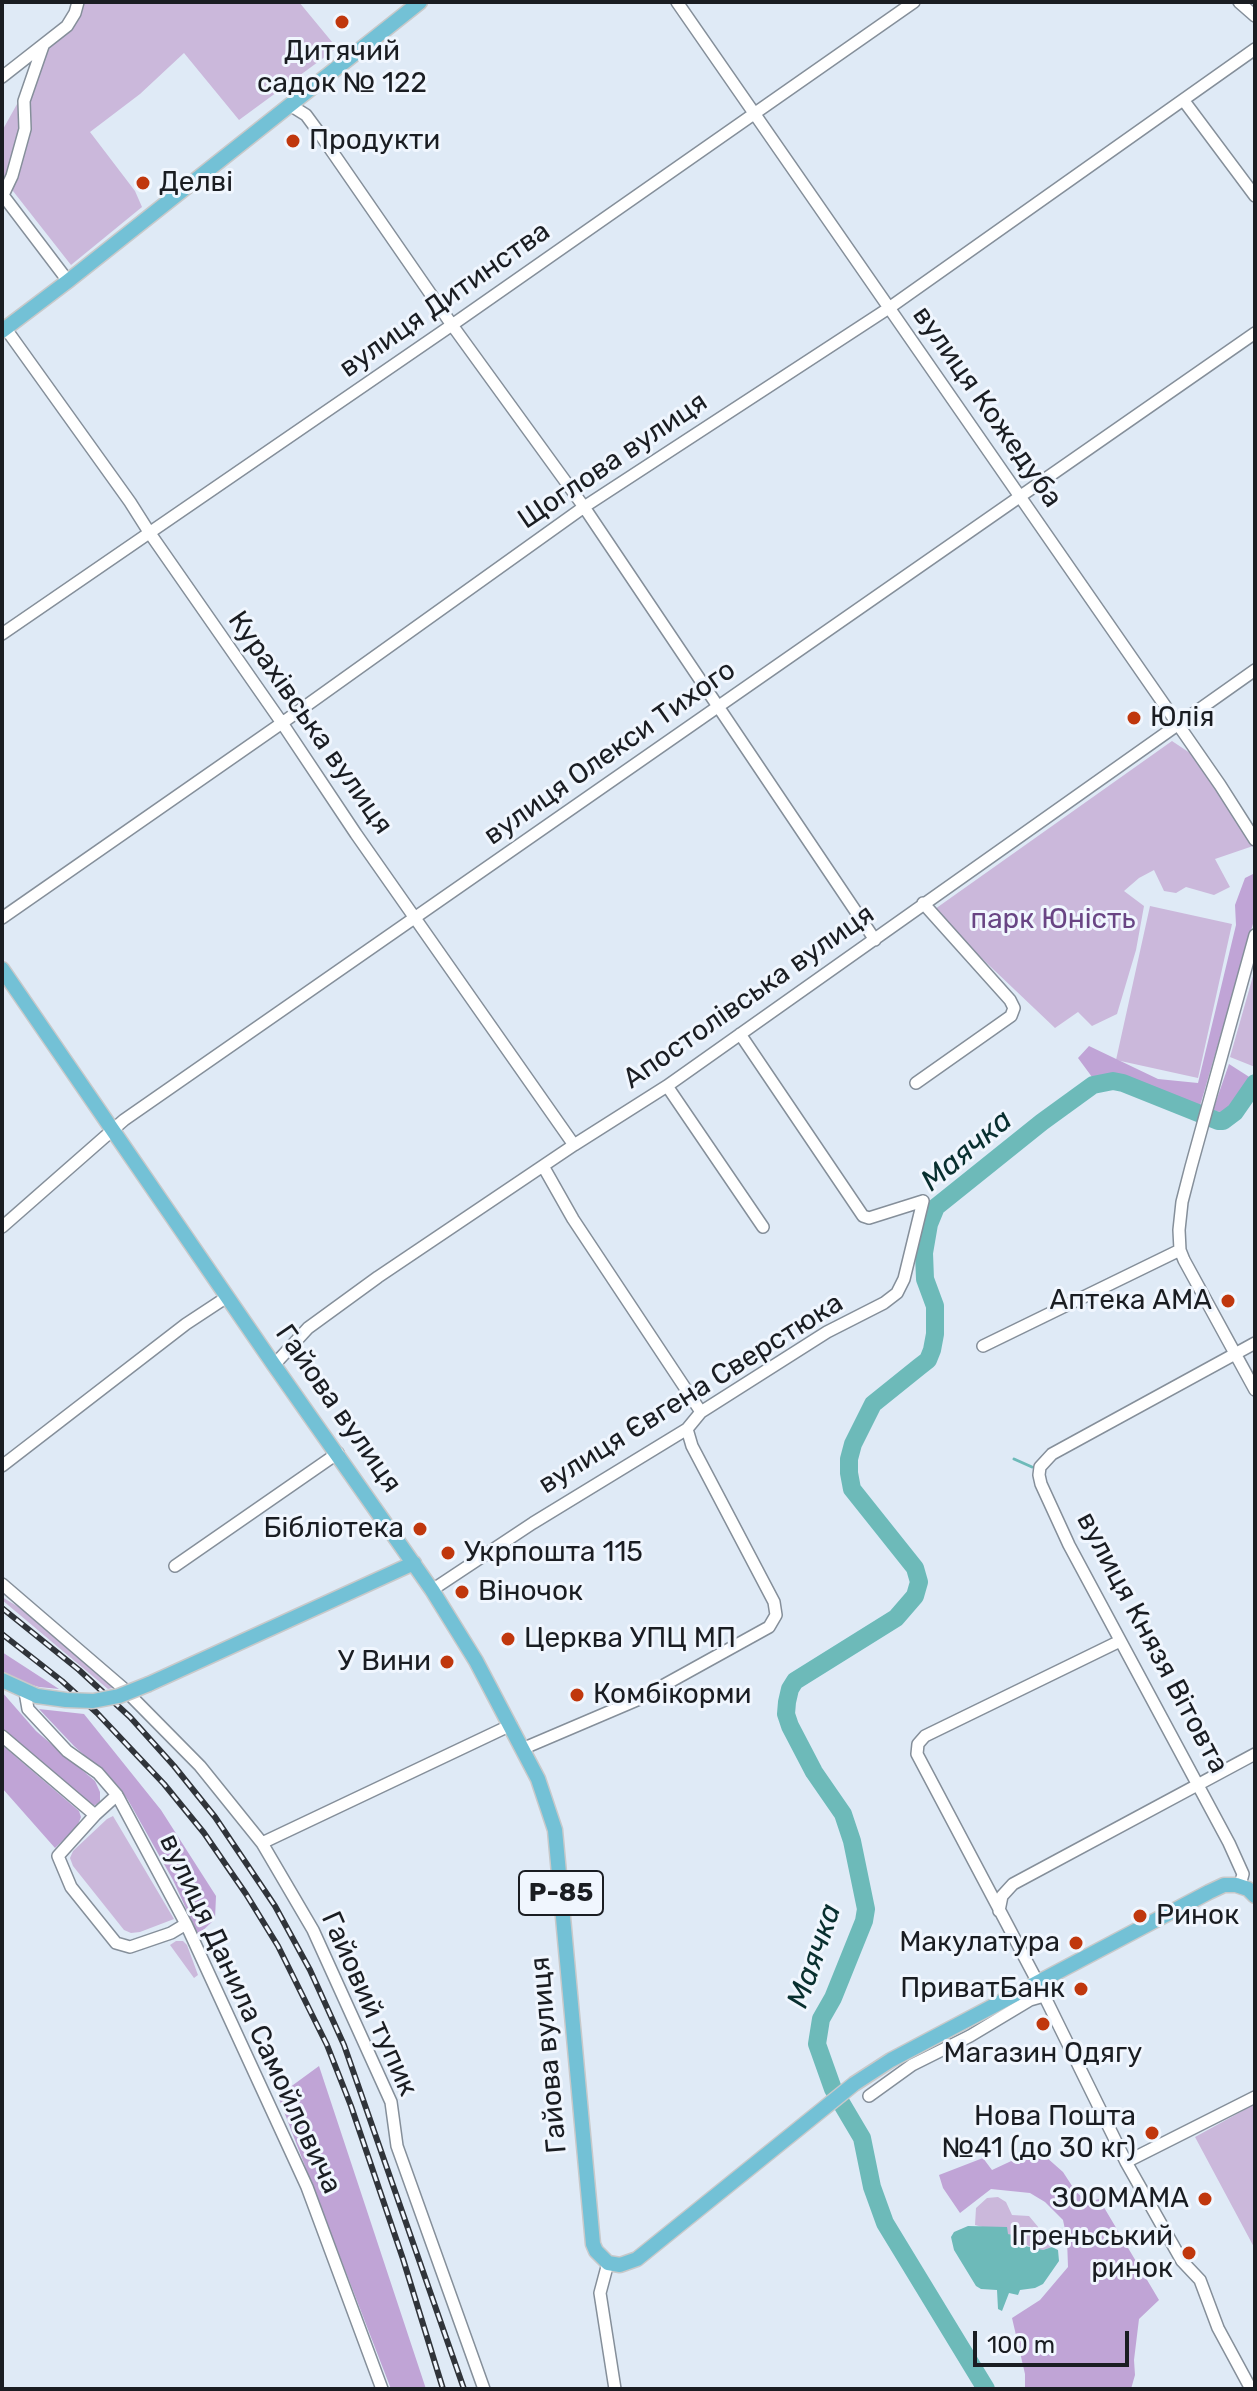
<!DOCTYPE html>
<meta charset="utf-8">
<style>
body{margin:0}
#map{position:relative;width:1257px;height:2391px;overflow:hidden;background:#dfeaf6;font-family:Rubik,sans-serif}
canvas{display:block}
.frame{position:absolute;inset:0;border:4px solid #1a1d22;pointer-events:none}
.scale{position:absolute;left:973px;top:2331px;width:156px;height:36px;box-sizing:border-box;border:4px solid #1a1d22;border-top:0;padding-left:10px;font-size:24px;line-height:28px;white-space:nowrap;color:#1a1d22;-webkit-text-stroke:6px #f0f6fe;paint-order:stroke}
</style>
<div id="map">
<canvas width="1257" height="2391"></canvas>
<div class="frame"></div>
<div class="scale">100 m</div>
</div>
<script>
const ctx = document.querySelector('canvas').getContext('2d');
ctx.lineJoin = 'round';
function paint(path, color) { ctx.fillStyle = color; ctx.fill(path, 'evenodd'); }
const shape = rows => new Path2D(rows.map(r => 'M' + r).join(''));
function trace(path, color, width, dash) { ctx.strokeStyle = color; ctx.lineWidth = width; ctx.lineCap = dash ? 'butt' : 'round'; ctx.setLineDash(dash || []); ctx.stroke(path); }
function drawText(font, color, halo, rows, align = 'center') {
  ctx.font = font + ' Rubik,sans-serif'; ctx.lineWidth = 6; ctx.setLineDash([]); ctx.textBaseline = 'middle'; ctx.strokeStyle = halo; ctx.fillStyle = color; for (const [text, x, y, turn = 0] of rows) {
    ctx.save(); ctx.translate(x, y); ctx.rotate((+turn || 0) * Math.PI / 180); ctx.textAlign = isNaN(turn) ? turn : align; if (halo) ctx.strokeText(text, 0, 0); ctx.fillText(text, 0, 0); ctx.restore();
  }
}
const green = shape([
 [74,2,299,2,337,48,239,120,184,53,140,94,90,132,135,191,142,207,71,265,2,177,2,131],
 [1172,741,1193,755,1223,793,1253,846,1215,859,1230,887,1214,895,1186,887,1176,893,1164,891,1154,870,1139,878,1124,891,1144,906,1136,950,1117,1014,1092,1026,1078,1012,1055,1028,974,951,935,909],
 [1150,906,1232,924,1198,1078,1116,1060],
 [1255,969,1255,1067,1230,1057],
 [2,1597,27,1612,117,1687,108,1689,2,1600],
 [113,1816,174,1919,140,1932,131,1933,124,1930,73,1866,70,1858,73,1851,107,1819],
 [176,1941,183,1941,187,1945,198,1975,194,1978,170,1945],
 [1255,2104,1255,2249,1195,2137],
 [998,2197,1006,2202,1012,2215,1029,2216,1039,2228,1052,2237,1052,2247,1043,2250,1034,2249,1008,2234,975,2225,976,2208,987,2198]
]);
const forest = shape([
 [1255,873,1255,917,1200,1106,1105,1077,1092,1077,1078,1058,1089,1046,1158,1079,1198,1083,1236,925,1235,905,1245,878],
 [1229,1064,1254,1080,1223,1113,1213,1110],
 [2,1652,59,1689,39,1687,18,1681,2,1672],
 [2,1692,36,1731,95,1781,100,1792,100,1801,97,1804,93,1806,2,1729],
 [39,1709,84,1714,161,1810,216,1896,215,1919,198,1935,173,1880,128,1800,117,1785,74,1746],
 [2,1745,79,1811,81,1817,77,1827,55,1848,2,1788],
 [319,2066,426,2389,391,2389,278,2096],
 [1037,2149,1063,2172,1076,2192,1088,2202,1099,2199,1159,2300,1139,2319,1134,2360,1135,2375,1131,2389,1025,2389,1025,2374,1012,2318,1040,2300,1068,2267,1067,2239,1063,2220,1045,2202,1030,2193,991,2189,960,2213,943,2188,939,2175,983,2158,992,2170]
]);
const water = shape([
 [968,2226,1007,2227,1008,2234,1022,2237,1025,2246,1043,2250,1052,2247,1058,2250,1059,2261,1043,2284,1035,2288,1020,2290,1018,2295,1009,2293,1002,2311,998,2309,997,2290,981,2289,976,2286,954,2250,951,2237,954,2232]
]);
const stream = shape([
 [1014,1459,1032,1467]
]);
const river = shape([
 [986,2389,885,2223,872,2187,862,2138,833,2089,817,2044,821,2019,833,1998,864,1921,866,1909,852,1841,843,1814,814,1772,790,1726,786,1714,787,1702,790,1689,795,1681,896,1618,915,1596,919,1582,915,1568,852,1489,849,1473,849,1459,853,1444,873,1404,919,1367,928,1360,932,1350,935,1334,935,1306,925,1279,924,1253,929,1224,936,1207,1042,1122,1093,1085,1113,1081,1123,1083,1218,1121,1223,1121,1235,1112,1255,1083]
]);
const minor = shape([
 [677,2,1220,785,1255,840],
 [1239,2,1255,16],
 [2,77,67,26,75,13,78,2],
 [1184,101,1255,196],
 [290,105,306,115,320,134,452,325,584,507,875,940],
 [2,194,68,281],
 [3,195,12,176,25,129,24,101,43,46],
 [6,329,130,502,149,532,282,723,356,834,574,1145],
 [2,634,452,325,914,2],
 [2,918,282,723,584,507,889,308,1255,49],
 [1255,935,1191,1167,1182,1202,1179,1230,1180,1250,1184,1260,1255,1390],
 [740,1034,863,1216,869,1218,923,1201],
 [916,1083,1011,1016,1014,1008,1010,1000,923,903],
 [667,1086,763,1227],
 [543,1166,573,1219,701,1412],
 [2,1227,124,1120,1255,333],
 [983,1346,1180,1250],
 [274,1365,308,1328,378,1277,574,1145,667,1086,1255,670],
 [2,1466,186,1324,227,1297],
 [175,1566,338,1453],
 [2,1584,123,1688,200,1766,262,1843,313,1930,391,2102,397,2146,484,2389],
 [432,1590,533,1523,687,1429,701,1412,827,1332,884,1303,897,1293,904,1279,923,1201],
 [1120,1641,925,1736,918,1744,917,1754,1036,1979,1126,2162,1182,2261,1200,2280,1218,2328,1251,2389],
 [25,1692,28,1709,67,1751,98,1773,117,1795,186,1924,307,2187,382,2389],
 [2,1736,95,1815,117,1795],
 [522,1749,637,1700,769,1627,776,1615,774,1602,692,1446,687,1429],
 [95,1815,58,1856,71,1887,116,1943,130,1947,171,1933,186,1924],
 [262,1843,511,1725],
 [1240,1885,1243,1874,1229,1843,1069,1545,1041,1484,1039,1475,1040,1467,1052,1454,1255,1343],
 [999,1911,1002,1896,1013,1884,1255,1754],
 [869,2096,912,2065,970,2036,1030,2000,1044,1996],
 [1126,2162,1255,2097],
 [608,2263,600,2293,615,2389]
]);
const major = shape([
 [2,331,68,281,420,2],
 [2,969,274,1365,432,1590,476,1661,538,1779,555,1830,593,2244,596,2251,608,2263,620,2265,637,2259,854,2084,891,2060,1209,1892,1224,1885,1236,1885,1248,1889,1255,1896],
 [2,1680,37,1696],
 [149,1684,414,1563]
]);
const rail = shape([
 [2,1608,79,1670,130,1717,174,1766,215,1817,275,1906,310,1970,344,2045,464,2389],
 [2,1634,62,1681,97,1713,164,1784,204,1833,246,1894,278,1946,327,2045,351,2106,403,2259,443,2389]
]);
const majorBridge = shape([
 [37,1696,66,1700,93,1701,119,1696,149,1684]
]);
const markers = [
 [342,22,8,"#c0370d"],
 [293,141,8,"#c0370d"],
 [143,183,8,"#c0370d"],
 [1134,718,8,"#c0370d"],
 [1228,1301,8,"#c0370d"],
 [420,1529,8,"#c0370d"],
 [448,1553,8,"#c0370d"],
 [462,1592,8,"#c0370d"],
 [508,1639,8,"#c0370d"],
 [447,1662,8,"#c0370d"],
 [577,1695,8,"#c0370d"],
 [1140,1916,8,"#c0370d"],
 [1076,1943,8,"#c0370d"],
 [1081,1989,8,"#c0370d"],
 [1043,2024,8,"#c0370d"],
 [1152,2133,8,"#c0370d"],
 [1205,2199,8,"#c0370d"],
 [1189,2253,8,"#c0370d"]
];
const shields = [
 [561,1893,84]
];
const shieldNames = [
 ["Р-85",561,1893]
];
const poiNames = [
 ["Дитячий",342,52,"center"],
 ["садок № 122",342,84,"center"],
 ["Продукти",309,141],
 ["Делві",159,183],
 ["Юлія",1150,718],
 ["Аптека АМА",1212,1301,"right"],
 ["Бібліотека",404,1529,"right"],
 ["Укрпошта 115",464,1553],
 ["Віночок",478,1592],
 ["Церква УПЦ МП",524,1639],
 ["У Вини",431,1662,"right"],
 ["Комбікорми",593,1695],
 ["Ринок",1156,1916],
 ["Макулатура",1060,1943,"right"],
 ["ПриватБанк",1065,1989,"right"],
 ["Магазин Одягу",1043,2054,"center"],
 ["Нова Пошта",1136,2117,"right"],
 ["№41 (до 30 кг)",1136,2149,"right"],
 ["ЗООМАМА",1189,2199,"right"],
 ["Ігреньський",1173,2237,"right"],
 ["ринок",1173,2269,"right"]
];
const streetNames = [
 ["вулиця Дитинства",445,300,-35],
 ["вулиця Кожедуба",987,407,55],
 ["Щоглова вулиця",613,461,-34],
 ["Курахівська вулиця",310,723,55],
 ["вулиця Олекси Тихого",610,753,-35],
 ["Апостолівська вулиця",749,997,-35],
 ["вулиця Євгена Сверстюка",691,1394,-32],
 ["Гайова вулиця",338,1409,55],
 ["вулиця Князя Вітовта",1152,1643,62],
 ["Гайовий тупик",369,2004,66],
 ["вулиця Данила Самойловича",250,2014,65],
 ["Гайова вулиця",549,2055,-95]
];
const parkNames = [
 ["парк Юність",1053,920]
];
const waterNames = [
 ["Маячка",967,1151,-40],
 ["Маячка",815,1956,-71]
];
paint(green, '#cbb8db');
paint(forest, '#c0a4d6');
paint(water, '#6dbab9');
trace(stream, '#6dbab9', 3);
trace(river, '#6dbab9', 18);
trace(minor, '#858f9a', 14);
trace(major, '#c8c9ca', 17);
trace(minor, '#fff', 11);
trace(major, '#73c1d6', 14);
trace(rail, '#30343a', 6);
trace(rail, '#f0f6fe', 3, [9]);
trace(majorBridge, '#c8c9ca', 17, []);
trace(majorBridge, '#73c1d6', 14);
for (const [x, y, r, color] of markers) { const dot = new Path2D(); dot.arc(x, y, r, 0, 2 * Math.PI); ctx.fillStyle = color; ctx.fill(dot); trace(dot, '#f0f6fe', 3); }
for (const [x, y, w] of shields) { const box = new Path2D(); box.roundRect(x - w / 2, y - 22, w, 44, 6); ctx.fillStyle = '#f0f6fe'; ctx.fill(box); trace(box, '#1a1d22', 2); }
drawText('bold 26px', '#1a1d22', null, shieldNames);
drawText('28px', '#1a1d22', '#f0f6fe', poiNames, 'left');
drawText('28px', '#1a1d22', '#f0f6fe', streetNames);
drawText('28px', '#694584', '#f0f6fe', parkNames);
drawText('italic 30px', '#082f2f', '#f0f6fe', waterNames);
</script>
